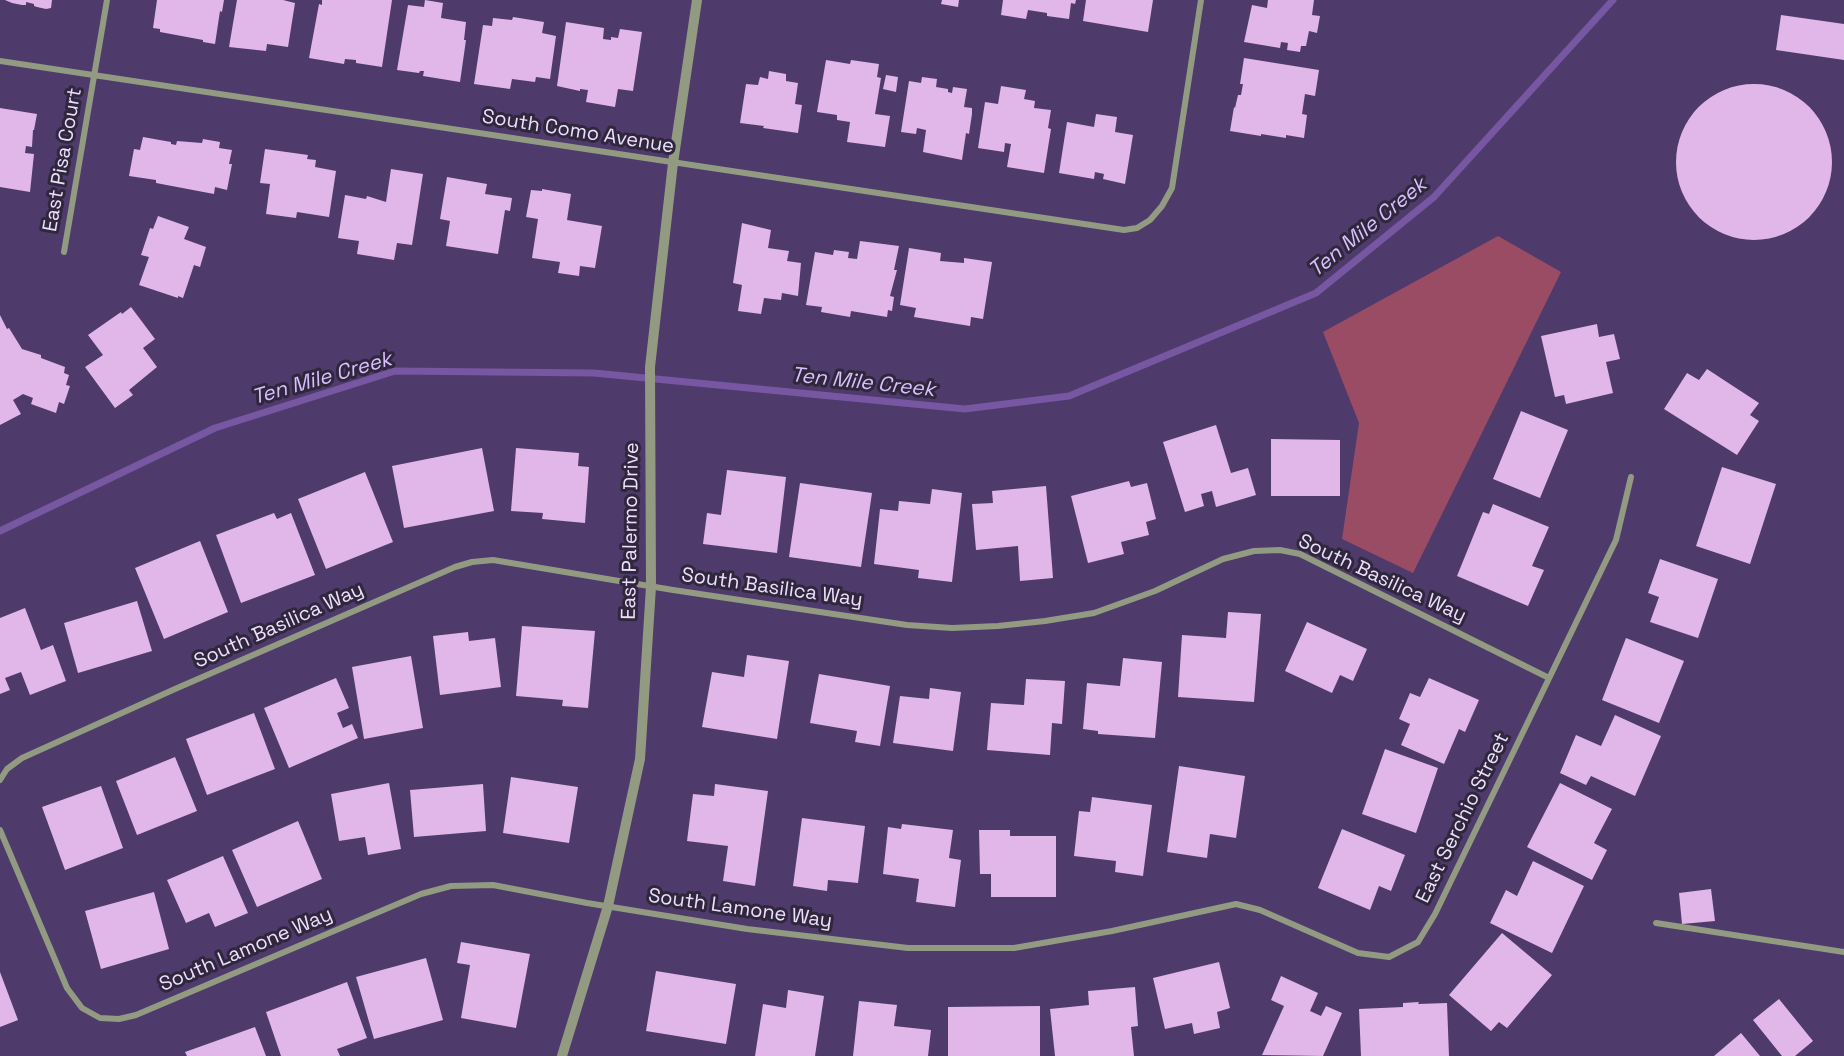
<!DOCTYPE html>
<style>
body{margin:0}
canvas{display:block;background:#4e3a6b}
</style>
<canvas width="1844" height="1056"></canvas>
<script>
const ctx = document.querySelector('canvas').getContext('2d');
ctx.lineJoin = 'round';
function paint(path, color) { ctx.fillStyle = color; ctx.fill(path, 'evenodd'); }
const shape = rows => new Path2D(rows.map(r => 'M' + r).join(''));
function trace(path, color, width, dash) { ctx.strokeStyle = color; ctx.lineWidth = width; ctx.lineCap = dash ? 'butt' : 'round'; ctx.setLineDash(dash || []); ctx.stroke(path); }
function drawText(font, color, halo, rows, align = 'center') {
  ctx.font = font + ' "Space Grotesk",sans-serif'; ctx.lineWidth = 6; ctx.setLineDash([]); ctx.textBaseline = 'middle'; ctx.strokeStyle = halo; ctx.fillStyle = color; for (const [text, x, y, turn = 0] of rows) {
    ctx.save(); ctx.translate(x, y); ctx.rotate((+turn || 0) * Math.PI / 180); ctx.textAlign = isNaN(turn) ? turn : align; if (halo) ctx.strokeText(text, 0, 0); ctx.fillText(text, 0, 0); ctx.restore();
  }
}
const green = shape([
 [1498,236,1561,272,1413,573,1342,539,1359,423,1323,332]
]);
const stream = shape([
 [0,531,215,428,395,371,594,373,965,409,1069,396,1316,293,1434,197,1613,0]
]);
const building = shape([
 [5,0,52,0,51,8,46,9,37,7,34,6,34,4,26,2,26,5,22,5,12,3],
 [157,0,224,0,222,12,220,11,215,44,203,42,203,40,160,32,160,29,153,28],
 [237,0,283,0,295,3,288,47,267,44,266,51,229,47],
 [322,0,392,0,382,67,356,63,356,60,345,59,344,64,309,58,319,4,322,5],
 [425,0,443,3,441,18,466,22,464,40,466,40,460,82,423,76,424,71,420,71,419,73,397,70,408,5,424,7],
 [942,0,959,0,958,7,941,4],
 [1003,0,1076,0,1075,4,1071,3,1069,19,1047,16,1047,13,1028,10,1026,19,1001,15],
 [1086,0,1153,0,1148,32,1083,21],
 [1268,0,1314,0,1312,15,1320,16,1317,33,1309,31,1306,46,1301,46,1300,52,1287,50,1288,43,1281,42,1280,48,1244,42,1252,5,1267,8],
 [1781,15,1844,24,1844,60,1776,50],
 [513,17,544,22,542,33,556,36,550,79,536,77,535,82,512,79,510,89,474,84,483,25,492,26,493,18,512,20],
 [566,22,604,28,603,39,611,40,611,37,618,38,620,29,642,32,633,91,618,89,615,107,586,102,588,90,580,89,580,91,557,86],
 [1244,58,1319,70,1315,96,1305,94,1302,114,1307,115,1304,138,1286,135,1286,138,1261,134,1261,136,1230,131,1234,107,1235,108,1238,95,1241,95,1243,84,1240,84],
 [826,60,850,64,851,60,879,64,877,77,881,78,875,114,890,116,885,147,847,142,850,122,837,120,837,115,817,112],
 [769,71,786,74,786,81,798,83,795,104,802,105,798,133,763,128,764,126,740,123,746,84,758,85,760,77,768,79],
 [886,75,898,77,896,92,883,89],
 [922,77,937,79,936,87,948,89,948,92,952,93,953,87,967,89,964,107,972,108,972,114,969,134,966,133,962,160,923,152,926,130,917,128,916,134,901,132,909,81,921,83],
 '1676 162a78 78 0 1 1 156 0a78 78 0 1 1-156 0Z',
 [1001,86,1026,90,1024,99,1035,101,1034,108,1051,110,1048,128,1051,129,1044,173,1007,167,1011,144,1005,143,1004,152,978,148,985,102,998,104],
 [0,108,37,114,34,130,33,130,32,147,26,146,25,153,34,154,30,192,0,187],
 [1096,114,1117,117,1115,132,1133,135,1125,184,1103,179,1104,174,1095,172,1094,179,1059,173,1067,122,1094,127],
 [143,137,171,142,171,144,176,145,177,141,202,143,203,139,220,142,219,148,232,150,229,164,232,164,227,190,215,187,214,194,156,183,156,180,129,176,134,149,140,150],
 [265,149,308,155,307,159,316,160,315,167,336,171,329,217,297,212,296,218,266,214,270,184,260,183],
 [391,169,423,174,412,245,397,243,394,260,357,254,359,241,338,238,345,195,366,199,367,196,386,202],
 [447,177,487,184,485,194,512,198,510,211,505,210,498,254,446,246,450,221,440,219],
 [542,189,571,194,567,220,602,226,595,268,580,266,579,276,558,273,560,262,532,258,538,219,526,217,531,190,542,191],
 [158,216,189,227,184,239,206,247,200,267,194,265,183,298,178,296,178,298,139,285,149,257,141,255,150,228,153,229],
 [742,223,771,230,768,248,789,251,787,261,801,263,798,296,782,293,781,300,764,298,761,314,738,311,742,285,733,283],
 [860,241,899,246,894,270,897,270,890,296,894,297,892,311,888,310,887,317,851,311,850,317,821,312,822,307,806,305,815,252,833,255,834,250,849,252,848,258,857,259],
 [909,248,941,253,940,261,964,263,964,258,992,262,983,319,971,317,970,326,914,317,916,308,900,305],
 [131,307,155,339,143,348,157,367,129,390,133,395,115,408,85,367,103,355,88,335,121,312,122,314],
 [0,315,7,329,9,328,22,349,41,355,41,358,65,367,64,373,69,375,66,385,70,386,64,404,59,402,56,413,31,404,33,398,23,394,13,400,21,414,0,425],
 [1597,324,1599,337,1614,334,1620,359,1606,362,1613,393,1566,404,1564,395,1555,397,1541,336],
 [1707,369,1759,403,1750,415,1759,421,1737,455,1664,409,1687,373,1699,380],
 [1521,411,1568,430,1540,498,1493,479],
 [1216,425,1231,473,1248,468,1256,495,1216,507,1212,491,1201,494,1204,506,1185,512,1163,442],
 [1271,439,1340,440,1340,496,1271,496],
 [482,448,494,511,404,528,392,466],
 [516,448,579,453,578,466,589,467,585,523,542,519,543,513,511,511],
 [1722,467,1776,484,1750,564,1696,546],
 [727,470,786,477,777,553,703,544,707,513,721,515],
 [365,472,393,542,326,569,298,499],
 [1129,481,1131,487,1147,483,1156,519,1146,522,1149,535,1121,542,1124,554,1088,563,1071,496],
 [800,483,872,493,861,567,789,557],
 [1046,486,1053,578,1020,581,1018,546,976,550,972,504,993,503,992,491],
 [932,489,962,493,952,582,918,578,919,570,874,564,880,509,898,511,899,501,930,504],
 [1493,504,1549,527,1532,566,1544,570,1528,606,1457,576,1483,512,1489,514],
 [274,513,277,519,291,513,315,575,241,603,216,535],
 [200,541,228,612,164,639,135,568],
 [1660,559,1718,579,1698,638,1650,622,1659,597,1648,593],
 [137,601,152,651,78,673,64,623],
 [25,608,41,650,53,645,66,681,30,695,21,672,5,678,10,690,0,694,0,618],
 [1228,612,1261,614,1254,702,1178,697,1182,635,1226,638],
 [1307,622,1367,649,1353,681,1340,675,1332,693,1285,671],
 [522,626,595,631,588,708,562,706,563,700,516,696],
 [468,632,469,641,495,638,501,687,440,695,433,636],
 [1626,638,1684,661,1659,723,1602,700],
 [747,655,789,661,777,739,702,727,712,672,744,677],
 [411,656,423,728,364,739,352,667],
 [1123,658,1162,662,1155,738,1098,734,1098,731,1083,729,1087,683,1120,686],
 [819,674,890,686,880,746,855,742,857,731,810,723],
 [336,678,349,708,337,713,343,728,352,724,358,738,289,768,264,708],
 [1429,678,1479,700,1465,732,1459,729,1444,764,1401,745,1410,724,1399,719,1410,693,1420,697],
 [1026,679,1065,681,1062,724,1052,723,1050,755,987,750,991,703,1024,705],
 [930,688,961,692,953,751,893,743,900,696,929,699],
 [254,713,275,769,207,795,186,739],
 [1615,715,1661,736,1635,796,1591,776,1586,785,1560,773,1576,735,1601,746],
 [1385,749,1438,768,1416,833,1362,814],
 [175,757,197,811,137,835,116,781],
 [1179,766,1245,776,1236,838,1210,834,1207,858,1167,852],
 [511,777,578,787,569,843,503,833],
 [389,783,401,849,368,855,365,837,339,841,331,794],
 [1560,783,1612,809,1594,843,1607,850,1592,880,1527,847],
 [483,784,486,831,414,837,410,790],
 [715,784,768,791,755,886,723,881,728,846,687,841,693,794,714,796],
 [101,786,123,848,65,870,42,807],
 [1092,797,1152,805,1143,876,1115,872,1116,861,1074,856,1079,811,1090,812],
 [802,818,865,826,858,883,828,880,827,891,793,886],
 [298,821,322,879,257,907,232,850],
 [902,824,953,830,949,858,961,860,955,907,916,902,919,879,883,874,888,827,901,829],
 [1342,829,1405,855,1391,891,1379,886,1370,910,1318,888],
 [979,830,1010,830,1010,836,1056,836,1056,897,991,897,991,874,980,874],
 [223,856,248,913,215,927,209,913,186,923,167,880],
 [1533,861,1584,886,1552,953,1490,923,1506,890,1517,896],
 [1711,889,1715,921,1682,924,1679,893],
 [154,892,169,949,101,969,85,911],
 [1502,933,1552,975,1507,1028,1499,1022,1491,1031,1449,995],
 [461,942,530,954,516,1028,461,1018,470,965,457,963],
 [426,958,443,1020,374,1039,356,977],
 [1219,962,1230,1008,1217,1012,1220,1028,1194,1034,1192,1023,1165,1029,1153,978],
 [656,971,736,984,726,1044,646,1031],
 [0,972,18,1020,0,1027],
 [1281,976,1318,993,1310,1011,1321,1016,1326,1006,1342,1013,1323,1056,1262,1055,1284,1006,1271,1000],
 [347,982,367,1038,337,1049,340,1056,281,1056,266,1012],
 [1135,987,1138,1026,1131,1027,1134,1056,1055,1056,1050,1009,1089,1005,1088,991],
 [788,990,824,996,815,1056,755,1056,763,1004,786,1008],
 [1779,999,1813,1041,1795,1056,1782,1056,1753,1020],
 [859,1001,897,1005,894,1026,931,1030,928,1056,853,1056],
 [1419,1002,1418,1004,1447,1003,1449,1056,1361,1056,1359,1009,1403,1007,1403,1003],
 [1040,1006,1040,1056,948,1056,948,1007],
 [255,1027,266,1056,187,1056,185,1052],
 [1741,1033,1760,1056,1714,1056]
]);
const minor = shape([
 [0,61,1124,230,1137,228,1150,220,1162,206,1172,188,1201,0],
 [64,252,107,0],
 [0,780,7,769,22,758,175,689,455,567,472,562,493,560,673,590,907,625,952,628,998,626,1045,621,1094,613,1155,591,1223,559,1254,551,1280,550,1300,554,1549,678],
 [0,830,67,988,82,1008,100,1018,119,1019,136,1015,421,894,451,886,493,885,587,903,747,929,908,948,1014,948,1112,931,1236,904,1260,910,1358,953,1389,957,1418,942,1435,914,1616,540,1631,477],
 [1656,923,1844,952]
]);
const tertiary = shape([
 [562,1056,608,906,640,759,651,587,650,367,673,163,697,0]
]);
const streetNames = [
 ["South Como Avenue",578,132,9],
 ["East Pisa Court",63,160,-80],
 ["East Palermo Drive",631,531,-89],
 ["South Basilica Way",1382,579,25],
 ["South Basilica Way",772,588,8],
 ["South Basilica Way",279,626,-24],
 ["East Serchio Street",1463,818,-64],
 ["South Lamone Way",740,909,8],
 ["South Lamone Way",246,950,-23]
];
const waterNames = [
 ["Ten Mile Creek",1368,228,-39],
 ["Ten Mile Creek",322,379,-16],
 ["Ten Mile Creek",863,383,6]
];
paint(green, '#9a4c64');
trace(stream, '#7756a2', 7);
paint(building, '#e1b6e8');
trace(minor, '#929a81', 6);
trace(tertiary, '#929a81', 10);
drawText('20px', '#eae0fe', '#30273d', streetNames);
drawText('italic 21px', '#d8bfff', '#30273d', waterNames);
</script>
